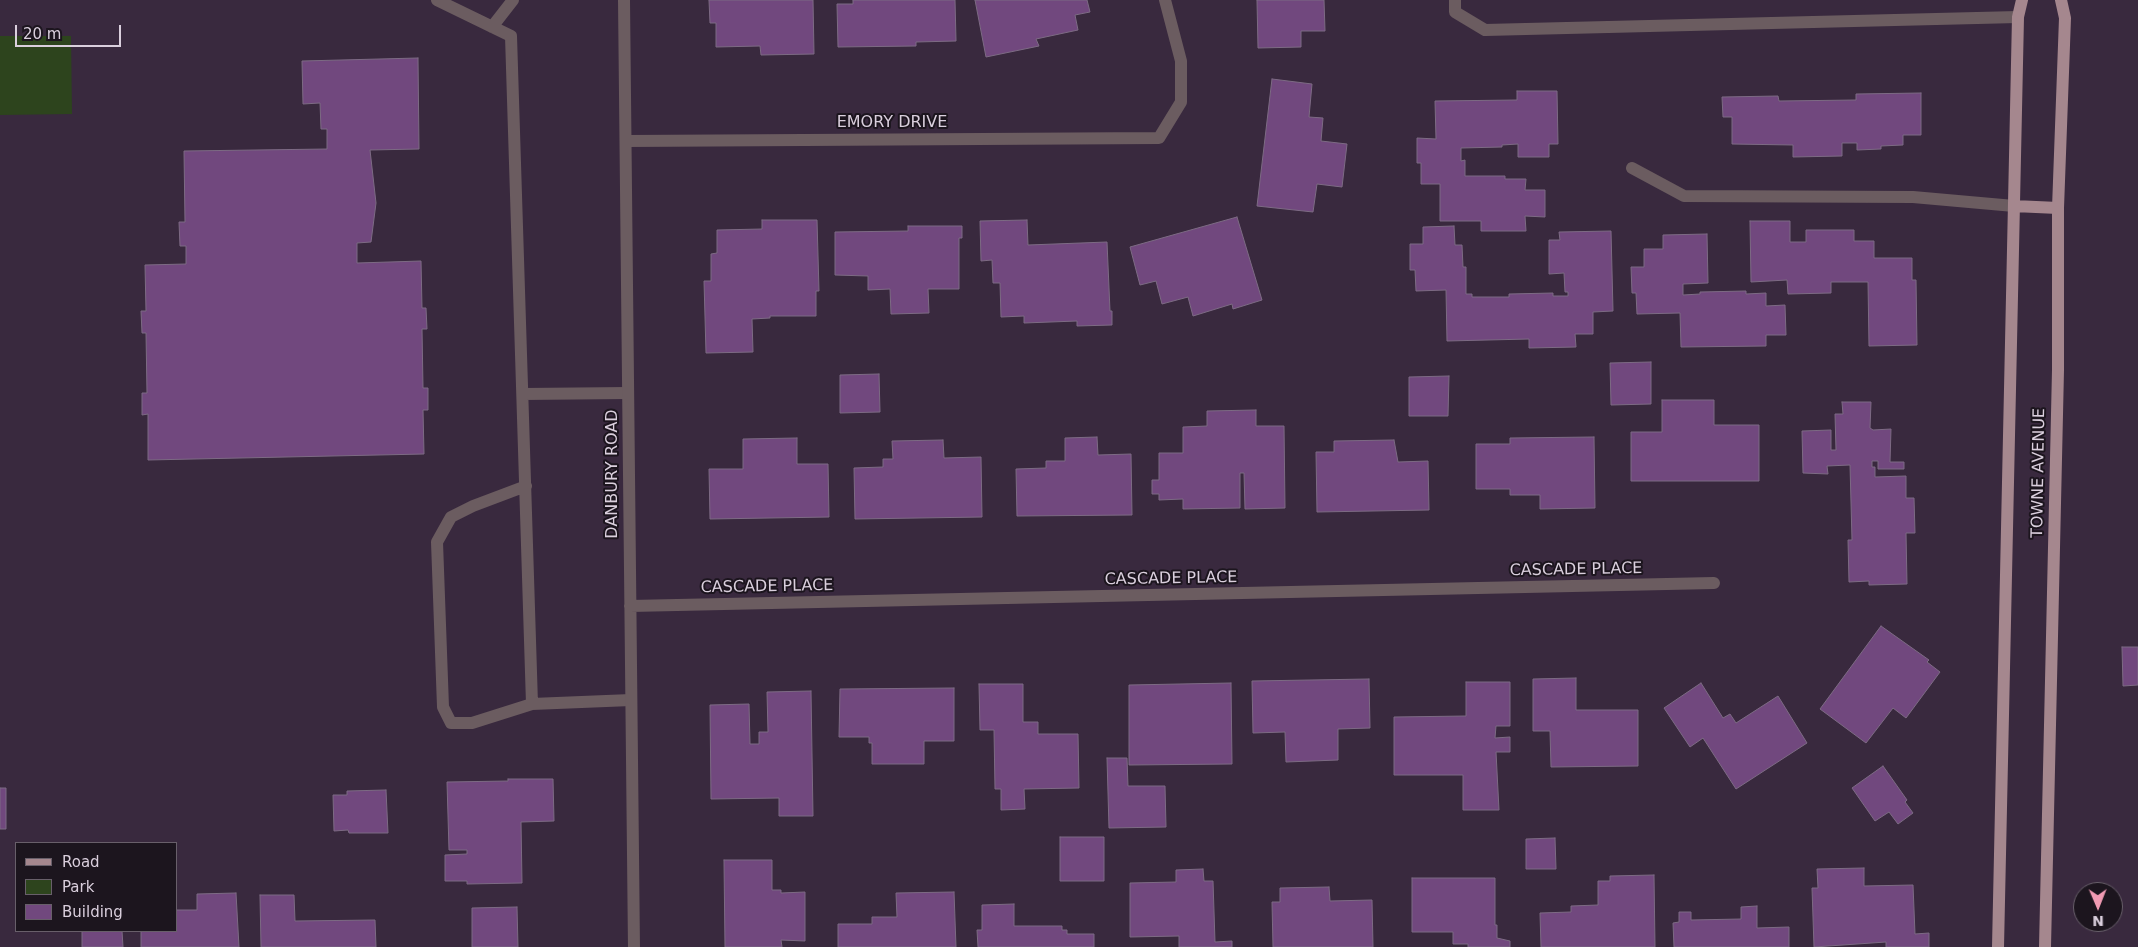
<!DOCTYPE html>
<style>
body{margin:0}
#map{position:relative;width:2138px;height:947px;overflow:hidden;background:#39293e;font-family:"DejaVu Sans",sans-serif}
canvas{display:block}
.legend{position:absolute;left:15px;top:842px;width:162px;height:90px;box-sizing:border-box;background:#1c151e;border:1px solid #685f6a;margin:0;padding:6px 9px;list-style:none;font-size:15px;color:#dacfdd}
.legend li{display:flex;align-items:center;gap:10px;height:25px}
.legend b{width:25px;border:1px solid #685f6a}
.north{position:absolute;left:2073px;top:882px;width:50px;height:50px;box-sizing:border-box;background:#1c151e;border:1px solid #685f6a;border-radius:50%;rotate:179deg;font-size:14px;font-weight:700;line-height:20px;text-align:center;color:#dacfdd}
.north::after{content:'';display:block;margin:auto;width:18px;height:22px;background:#f19ab3;clip-path:polygon(50% 0,100% 100%,50% 72%,0 100%)}
.scale{position:absolute;left:15px;top:25px;width:106px;height:22px;box-sizing:border-box;border:2px solid #dacfdd;border-top:0;padding-left:6px;font-size:15px;line-height:18px;white-space:nowrap;color:#dacfdd;-webkit-text-stroke:4px #1c151e;paint-order:stroke}
</style>
<div id="map">
<canvas width="2138" height="947"></canvas>
<ul class="legend">
<li><b style="height:6px;background:#a5878e"></b>Road</li>
<li><b style="height:14px;background:#2d441d"></b>Park</li>
<li><b style="height:14px;background:#71487e"></b>Building</li>
</ul>
<div class="north">N</div>
<div class="scale">20 m</div>
</div>
<script>
const ctx = document.querySelector('canvas').getContext('2d');
ctx.lineJoin = 'round';
function paint(path, color) { ctx.fillStyle = color; ctx.fill(path, 'evenodd'); }
const shape = rows => new Path2D(rows.map(r => 'M' + r).join(''));
function trace(path, color, width, dash) { ctx.strokeStyle = color; ctx.lineWidth = width; ctx.lineCap = dash ? 'butt' : 'round'; ctx.setLineDash(dash || []); ctx.stroke(path); }
function drawText(font, color, halo, rows, align = 'center') {
  ctx.font = font + ' "DejaVu Sans",sans-serif'; ctx.lineWidth = 4; ctx.setLineDash([]); ctx.textBaseline = 'middle'; ctx.strokeStyle = halo; ctx.fillStyle = color; for (const [text, x, y, turn = 0] of rows) {
    ctx.save(); ctx.translate(x, y); ctx.rotate((+turn || 0) * Math.PI / 180); ctx.textAlign = isNaN(turn) ? turn : align; if (halo) ctx.strokeText(text, 0, 0); ctx.fillText(text, 0, 0); ctx.restore();
  }
}
const green = shape([
 [0,36,71,36,72,114,0,115]
]);
const building = shape([
 [709,0,813,0,814,54,761,55,760,46,716,47,716,23,710,23,709,0],
 [853,0,955,0,956,41,916,42,916,46,838,47,837,4,853,4,853,0],
 [975,0,1087,0,1090,12,1075,15,1078,30,1036,39,1039,46,986,57,975,0],
 [1257,0,1324,0,1325,31,1301,31,1301,47,1258,48,1257,0],
 [418,58,419,149,370,150,376,203,371,242,357,243,357,263,421,261,422,308,426,308,427,329,422,329,423,388,428,388,428,410,423,410,424,454,148,460,148,414,142,415,142,393,147,393,146,333,142,333,141,311,146,311,145,265,186,264,186,246,180,246,179,222,185,222,184,151,327,149,327,129,321,129,320,103,303,104,302,61,418,58],
 [1272,79,1312,84,1309,117,1323,118,1321,141,1347,144,1342,187,1317,184,1313,212,1257,206,1272,79],
 [1517,91,1557,91,1558,144,1549,144,1549,157,1518,157,1518,144,1502,145,1502,147,1461,148,1461,161,1465,160,1465,176,1505,176,1505,179,1526,179,1525,190,1545,190,1545,217,1525,216,1526,231,1481,231,1481,221,1440,221,1440,184,1421,184,1421,163,1417,163,1417,138,1436,139,1435,101,1517,100,1517,91],
 [1921,93,1921,135,1903,135,1903,145,1881,146,1881,149,1857,150,1857,143,1842,143,1842,156,1793,157,1793,145,1732,144,1732,117,1723,117,1722,97,1778,96,1779,101,1856,100,1856,94,1921,93],
 [1237,217,1262,300,1233,309,1232,304,1193,316,1188,297,1162,304,1156,281,1140,285,1130,247,1237,217],
 [762,220,817,220,819,291,816,291,816,316,770,316,770,318,752,319,753,352,706,353,704,281,711,281,711,254,717,253,717,230,762,229,762,220],
 [1027,220,1028,245,1107,242,1110,311,1112,311,1112,325,1077,326,1077,321,1024,323,1024,316,1001,317,1000,283,993,283,992,260,981,261,980,221,1027,220],
 [1750,221,1790,221,1790,242,1806,242,1806,230,1854,230,1854,241,1874,241,1874,258,1912,258,1912,280,1916,280,1917,345,1869,346,1868,282,1831,282,1831,293,1788,294,1787,280,1751,282,1750,221],
 [908,226,962,226,962,238,959,238,959,289,928,289,929,313,891,314,890,289,868,290,868,276,835,275,835,232,908,231,908,226],
 [1454,226,1455,245,1462,245,1463,267,1466,267,1466,294,1472,294,1472,297,1509,297,1509,294,1553,293,1553,296,1568,296,1568,292,1565,292,1564,273,1549,274,1549,240,1560,240,1559,232,1611,231,1613,311,1593,312,1593,334,1575,334,1576,347,1529,348,1529,339,1447,341,1446,290,1416,291,1415,270,1410,270,1410,244,1423,244,1423,227,1454,226],
 [1707,234,1708,283,1683,284,1683,295,1700,294,1700,292,1746,291,1746,294,1766,293,1766,306,1785,305,1786,335,1766,335,1766,346,1681,347,1680,313,1637,314,1636,293,1632,293,1631,267,1644,267,1644,249,1663,249,1663,235,1707,234],
 [1651,362,1651,404,1611,405,1610,363,1651,362],
 [879,374,880,412,840,413,840,375,879,374],
 [1449,376,1448,416,1409,416,1409,377,1449,376],
 [1662,400,1714,400,1714,425,1759,425,1759,481,1631,481,1631,432,1662,432,1662,400],
 [1842,402,1871,402,1870,428,1873,430,1891,429,1890,462,1904,462,1904,469,1878,469,1878,461,1872,461,1872,467,1875,467,1875,477,1906,476,1906,498,1914,498,1915,533,1906,533,1907,584,1869,585,1869,581,1849,582,1848,540,1852,540,1850,465,1827,466,1828,474,1803,473,1802,431,1831,430,1831,450,1836,450,1835,414,1843,414,1842,402],
 [1256,410,1256,426,1284,426,1285,508,1245,509,1244,473,1240,473,1240,508,1183,509,1183,499,1159,500,1159,494,1152,494,1152,480,1159,480,1159,453,1183,453,1183,427,1207,426,1207,411,1256,410],
 [1097,437,1098,455,1131,454,1132,515,1017,516,1016,469,1046,468,1046,461,1065,461,1065,438,1097,437],
 [1594,437,1595,508,1540,509,1540,495,1510,495,1510,489,1476,489,1476,444,1510,444,1510,438,1594,437],
 [797,438,797,464,828,464,829,517,710,519,709,469,743,469,743,439,797,438],
 [943,440,944,458,981,457,982,517,855,519,854,468,883,467,883,459,893,459,892,441,943,440],
 [1394,440,1398,462,1428,461,1429,510,1317,512,1316,452,1334,452,1334,441,1394,440],
 [1881,626,1929,660,1927,662,1940,672,1906,718,1893,708,1866,743,1820,709,1881,626],
 [2122,647,2138,647,2138,685,2123,686,2122,647],
 [1576,678,1576,710,1638,710,1638,766,1551,767,1550,731,1533,731,1533,679,1576,678],
 [1369,679,1370,728,1338,729,1338,760,1286,762,1285,732,1253,733,1252,681,1369,679],
 [1466,682,1510,682,1510,726,1496,726,1495,738,1510,737,1510,752,1496,752,1499,810,1463,810,1463,775,1394,775,1394,717,1466,716,1466,682],
 [1231,683,1232,764,1129,765,1129,685,1231,683],
 [1701,683,1723,718,1730,714,1736,723,1778,696,1807,743,1736,789,1703,738,1690,747,1664,708,1701,683],
 [979,684,1023,684,1023,722,1038,722,1038,734,1078,734,1079,788,1024,789,1025,809,1001,810,1001,789,995,789,994,730,980,730,979,684],
 [954,688,954,741,924,741,924,764,872,764,872,743,869,743,869,737,839,737,840,689,954,688],
 [811,691,813,816,779,816,779,798,711,799,710,705,749,704,750,744,759,744,759,732,768,732,767,692,811,691],
 [1107,758,1127,758,1128,786,1165,786,1166,827,1109,828,1107,758],
 [1883,766,1907,800,1905,802,1913,813,1898,824,1889,812,1875,821,1852,788,1883,766],
 [508,779,553,779,554,821,521,822,522,883,467,884,467,881,445,881,445,855,467,854,467,850,449,850,447,782,508,781,508,779],
 [0,788,6,788,6,829,0,829,0,788],
 [386,790,388,833,349,833,348,830,334,831,333,795,347,795,347,791,386,790],
 [1060,837,1104,837,1104,881,1060,881,1060,837],
 [1555,838,1556,869,1526,869,1526,839,1555,838],
 [724,860,772,860,772,890,781,890,781,893,805,892,805,941,781,940,782,947,725,947,724,860],
 [1864,868,1864,886,1913,885,1915,934,1929,933,1929,947,1886,947,1886,942,1814,947,1812,888,1818,888,1817,869,1864,868],
 [1203,869,1204,881,1213,881,1215,942,1232,941,1232,947,1179,947,1179,936,1130,937,1130,883,1176,882,1176,870,1203,869],
 [1654,875,1655,947,1541,947,1540,913,1571,912,1571,906,1598,905,1598,881,1610,881,1610,876,1654,875],
 [1412,878,1495,878,1495,925,1497,925,1497,938,1510,941,1510,947,1468,947,1468,944,1453,944,1453,932,1412,932,1412,878],
 [1329,887,1330,901,1372,900,1373,947,1273,947,1272,902,1280,902,1280,888,1329,887],
 [954,892,956,947,838,947,838,924,872,924,872,917,897,917,896,893,954,892],
 [236,893,239,947,141,947,141,931,176,931,176,910,197,910,197,894,236,893],
 [260,895,294,895,295,921,375,920,376,947,261,947,260,895],
 [1014,904,1014,926,1062,926,1062,930,1067,930,1067,934,1094,934,1094,947,978,947,977,930,982,930,982,905,1014,904],
 [1757,906,1757,928,1789,927,1789,947,1674,947,1673,923,1679,922,1679,912,1691,912,1691,920,1741,919,1741,907,1757,906],
 [517,907,518,947,472,947,472,908,517,907],
 [82,931,122,931,123,947,82,947,82,931]
]);
const service = shape([
 [437,0,511,36,532,704,631,700],
 [1455,0,1455,12,1485,30,2018,17],
 [492,27,513,0],
 [1632,168,1684,196,1913,197,2014,206],
 [523,394,628,393],
 [526,486,473,506,451,517,437,542,443,707,451,723,472,723,532,704]
]);
const minor = shape([
 [624,0,634,947],
 [626,141,1159,138,1181,102,1181,61,1165,0],
 [630,606,1714,583]
]);
const primary = shape([
 [2014,206,2058,208],
 [1998,947,2018,17,2022,0],
 [2045,947,2058,370,2058,208,2065,18,2061,0]
]);
const streetNames = [
 ["EMORY DRIVE",892,123],
 ["TOWNE AVENUE",2039,473,-89],
 ["DANBURY ROAD",613,474,-90],
 ["CASCADE PLACE",1576,570,-1],
 ["CASCADE PLACE",1171,579,-1],
 ["CASCADE PLACE",767,587,-1]
];
paint(green, '#2d441d');
paint(building, '#71487e');
trace(building, '#7d6b84', 1);
trace(service, '#6b5c60', 12);
trace(minor, '#6b5c60', 12);
trace(primary, '#a5878e', 12);
drawText('16px', '#dacfdd', '#1c151e', streetNames);
</script>
